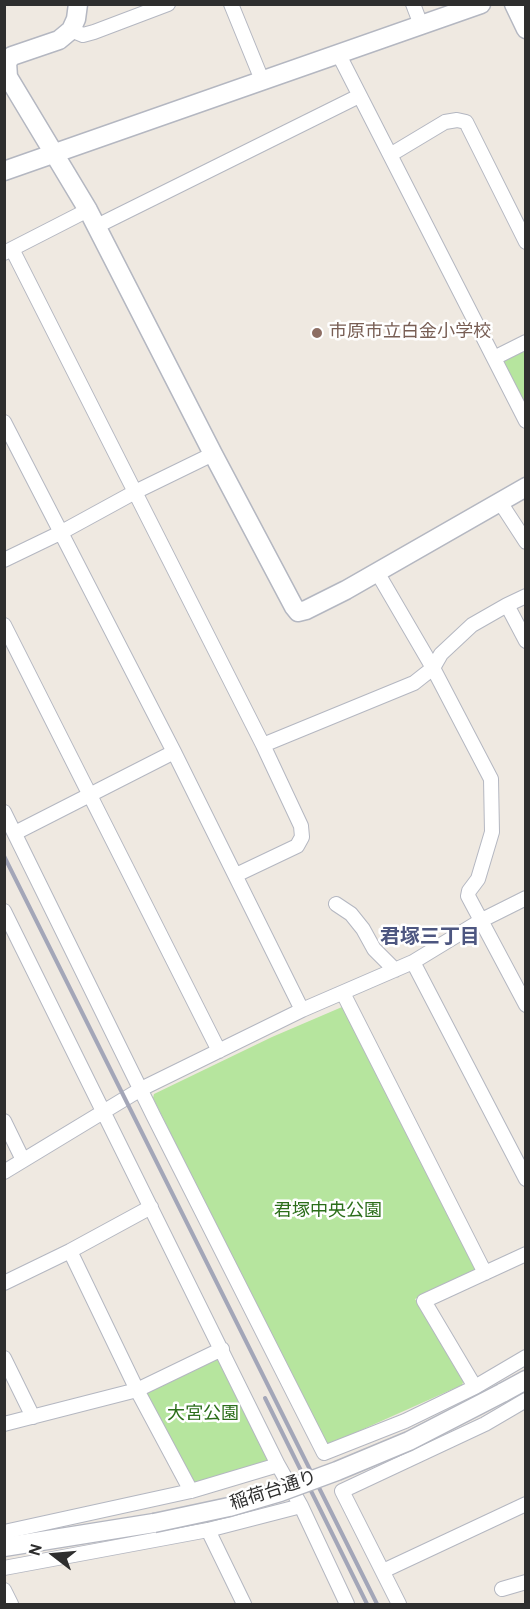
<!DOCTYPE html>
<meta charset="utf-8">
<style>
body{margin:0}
#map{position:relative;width:530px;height:1609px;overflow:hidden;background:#efe9e1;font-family:Overpass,sans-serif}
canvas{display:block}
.frame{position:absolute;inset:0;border:6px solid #2e2e2e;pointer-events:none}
.north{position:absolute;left:24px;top:1525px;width:60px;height:60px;-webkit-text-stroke:4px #fff;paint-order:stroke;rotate:286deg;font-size:16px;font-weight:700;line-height:24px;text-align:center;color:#2e2e2e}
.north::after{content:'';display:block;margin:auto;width:21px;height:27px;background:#2e2e2e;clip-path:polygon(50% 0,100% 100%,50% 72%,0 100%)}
</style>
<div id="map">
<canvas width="530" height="1609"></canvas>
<div class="frame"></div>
<div class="north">N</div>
</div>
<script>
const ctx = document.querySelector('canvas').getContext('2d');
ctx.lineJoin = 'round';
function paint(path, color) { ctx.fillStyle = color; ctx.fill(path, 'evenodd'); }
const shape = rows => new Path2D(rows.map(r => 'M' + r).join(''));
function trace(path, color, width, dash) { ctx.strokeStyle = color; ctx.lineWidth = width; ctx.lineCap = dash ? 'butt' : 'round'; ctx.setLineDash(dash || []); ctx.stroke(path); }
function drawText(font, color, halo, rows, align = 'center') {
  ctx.font = font + ' Overpass,"Noto Sans JP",sans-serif'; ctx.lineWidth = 5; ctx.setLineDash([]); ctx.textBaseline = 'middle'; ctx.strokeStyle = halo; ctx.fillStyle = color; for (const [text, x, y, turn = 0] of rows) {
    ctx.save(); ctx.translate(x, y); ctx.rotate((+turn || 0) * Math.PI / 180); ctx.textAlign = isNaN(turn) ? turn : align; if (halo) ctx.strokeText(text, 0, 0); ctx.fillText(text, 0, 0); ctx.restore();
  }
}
const green = shape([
 [525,342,525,421,494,358],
 [342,1007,476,1266,474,1272,415,1299,465,1377,462,1385,330,1444,323,1443,153,1098,154,1094,272,1037],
 [222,1349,278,1465,191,1491,137,1390]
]);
const street = shape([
 [231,4,262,80],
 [413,4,421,25],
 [71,30,83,35,94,32,168,4],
 [339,55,526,421],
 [390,155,445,122,457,120,466,122,526,242],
 [97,226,359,96],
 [12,249,263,745,301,826,302,837,297,846,236,875],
 [4,253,88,210],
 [494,358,526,342],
 [4,422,174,752,302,1010],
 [500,502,526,542],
 [4,560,60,533,135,492,213,454],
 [377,572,433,668,491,779,492,832,478,879,469,891,468,896,526,1005],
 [507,605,526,596],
 [4,625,219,1051],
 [263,745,414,683,433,668,441,654,472,625,507,605,526,641],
 [4,812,154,1117,324,1453,405,1421,475,1387,526,1357],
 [15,833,174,752],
 [336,904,351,914,363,929,374,949,395,970],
 [4,911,278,1465,301,1506,347,1604],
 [413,962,526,1179],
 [343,993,485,1273],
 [4,1121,23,1160],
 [4,1172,141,1089,302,1010,413,962,482,920,526,898],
 [70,1251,137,1390,191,1491],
 [4,1283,70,1251,151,1207],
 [4,1358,33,1417],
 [475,1387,424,1301,526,1254],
 [4,1424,137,1390,222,1349],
 [208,1530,244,1604],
 [4,1532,191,1491,278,1465],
 [4,1568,208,1530,301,1506],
 [383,1571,526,1504],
 [502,1589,526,1582],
 [4,1590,11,1604],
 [399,1604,342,1491,485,1424,526,1400]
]);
const secondary = shape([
 [78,4,76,19,71,30,59,40,12,56,7,62,8,77,88,210,213,454,294,607,298,612,306,610,346,590,526,487],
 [514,4,526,29],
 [4,171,481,4],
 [502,1393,526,1380],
 [4,1547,154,1523]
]);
const rail = shape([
 [4,856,377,1604],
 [265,1398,367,1604]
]);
const secondaryBridge = shape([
 [154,1523,229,1507,280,1492,337,1471,409,1441,502,1393]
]);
const markers = [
 [317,333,6,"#8d6e63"]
];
const educationNames = [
 ["市原市立白金小学校",329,333]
];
const parkNames = [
 ["君塚中央公園",328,1212],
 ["大宮公園",203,1415]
];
const streetNames = [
 ["稲荷台通り",274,1492,-18]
];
const neighbourhoodNames = [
 ["君塚三丁目",430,939]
];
paint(green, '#b6e59e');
trace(street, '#b4b7c1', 16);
trace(secondary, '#b4b7c1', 21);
trace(street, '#fff', 14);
trace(secondary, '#fff', 18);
trace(rail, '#a3a6b8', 4);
trace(secondaryBridge, '#b4b7c1', 21, []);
trace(secondaryBridge, '#fff', 18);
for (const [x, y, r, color] of markers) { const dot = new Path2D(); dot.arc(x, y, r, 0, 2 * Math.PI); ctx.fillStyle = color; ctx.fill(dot); trace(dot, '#fff', 2); }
drawText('18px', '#785e54', '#fff', educationNames, 'left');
drawText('18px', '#2c6e1b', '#fff', parkNames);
drawText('18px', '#2e2e2e', '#fff', streetNames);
drawText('bold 20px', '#4d5680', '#fff', neighbourhoodNames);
</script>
